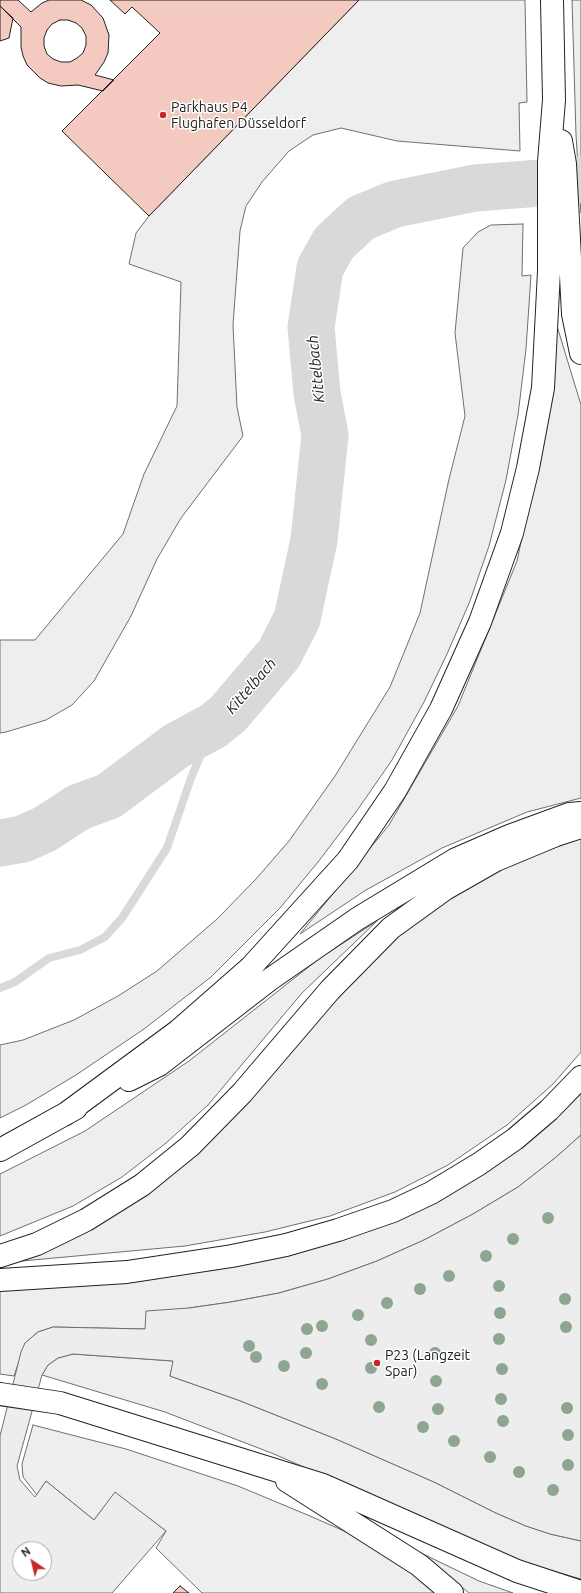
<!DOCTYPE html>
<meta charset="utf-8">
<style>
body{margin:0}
#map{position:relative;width:581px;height:1593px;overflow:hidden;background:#fff;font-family:Ubuntu,sans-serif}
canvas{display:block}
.north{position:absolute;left:12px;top:1541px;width:40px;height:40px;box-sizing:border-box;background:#fff;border:1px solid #a7a7a7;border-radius:50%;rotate:325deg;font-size:11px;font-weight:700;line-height:16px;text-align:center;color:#222}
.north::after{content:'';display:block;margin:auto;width:14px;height:18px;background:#c62828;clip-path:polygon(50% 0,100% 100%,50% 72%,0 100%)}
</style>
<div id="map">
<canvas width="581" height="1593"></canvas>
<div class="north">N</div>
</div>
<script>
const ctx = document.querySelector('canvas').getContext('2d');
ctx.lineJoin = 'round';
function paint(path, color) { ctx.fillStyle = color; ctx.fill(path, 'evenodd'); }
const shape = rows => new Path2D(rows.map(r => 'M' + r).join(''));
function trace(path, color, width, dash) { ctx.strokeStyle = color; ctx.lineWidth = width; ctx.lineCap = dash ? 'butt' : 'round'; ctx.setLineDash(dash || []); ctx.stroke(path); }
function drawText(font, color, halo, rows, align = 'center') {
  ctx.font = font + ' Ubuntu,sans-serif'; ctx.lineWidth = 3; ctx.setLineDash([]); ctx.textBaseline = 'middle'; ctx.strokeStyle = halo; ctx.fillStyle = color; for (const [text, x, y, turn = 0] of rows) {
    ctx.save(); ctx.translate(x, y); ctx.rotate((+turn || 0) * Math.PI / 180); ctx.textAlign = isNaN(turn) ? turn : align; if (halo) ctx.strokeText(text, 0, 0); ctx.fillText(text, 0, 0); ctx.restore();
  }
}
const green = shape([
 [359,0,525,0,527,102,519,103,520,151,397,141,341,128,313,135,289,151,262,182,246,206,240,231,233,325,237,407,243,436,181,518,157,559,131,616,94,681,72,705,46,720,6,732,0,733,0,640,35,640,123,534,144,474,177,406,181,282,129,264,136,233,149,216,359,0],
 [572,0,581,0,581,213,576,135,572,0],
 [523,224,522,276,531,275,526,349,518,415,506,480,489,546,470,601,447,654,424,702,392,760,356,812,318,862,280,908,211,977,144,1029,76,1075,26,1105,0,1118,0,1045,23,1040,74,1020,118,996,157,971,217,919,256,879,289,841,335,776,390,687,420,613,449,479,465,416,455,333,463,248,478,232,491,225,523,224],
 [557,326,581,405,581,798,527,812,442,848,366,890,300,934,389,825,458,706,517,561,542,443,557,326],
 [581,838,581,1052,553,1084,507,1125,448,1165,395,1192,330,1216,265,1232,185,1246,11,1262,119,1209,399,934,451,894,519,861,581,838],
 [377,921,302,993,208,1105,166,1143,122,1177,73,1206,0,1236,0,1174,85,1131,189,1061,320,958,377,921],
 [581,1091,581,1135,555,1158,518,1187,473,1214,424,1240,377,1261,328,1279,279,1293,231,1302,189,1308,145,1329,53,1327,38,1332,25,1343,14,1376,0,1374,0,1287,256,1261,344,1240,395,1220,581,1091],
 [73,1354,174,1361,170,1376,238,1400,336,1439,434,1482,496,1513,526,1526,550,1534,581,1541,581,1579,520,1562,274,1454,165,1412,42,1375,48,1365,58,1358,73,1354],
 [33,1425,126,1449,238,1486,310,1516,353,1535,411,1572,436,1593,202,1593,156,1548,166,1531,115,1493,94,1520,46,1481,37,1495,23,1477,22,1464,33,1425],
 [421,1553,479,1581,513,1593,469,1593,421,1553]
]);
const parking = shape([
 [581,1135,581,1541,550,1534,526,1526,496,1513,434,1482,336,1439,238,1400,170,1376,173,1361,73,1354,58,1358,48,1365,42,1375,17,1466,20,1480,35,1497,46,1481,94,1520,115,1492,166,1531,112,1593,0,1593,0,1436,21,1352,25,1343,38,1332,53,1327,145,1329,146,1311,189,1308,231,1302,279,1293,328,1279,377,1261,424,1240,473,1214,518,1187,555,1158,581,1135],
 [20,1549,44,1549,44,1573,20,1573,20,1549]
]);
const stream = shape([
 [0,988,15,982,49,958,80,950,105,937,122,918,167,848,191,778,213,726]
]);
const river = shape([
 [0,843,23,839,45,829,79,807,109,796,176,746,213,726,228,714,279,654,297,619,314,540,325,435,317,393,311,327,320,268,334,243,361,218,395,204,475,188,581,180]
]);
const building = shape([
 [0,0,18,0,31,12,42,3,49,0,81,0,91,5,103,18,109,35,108,53,104,62,95,75,114,80,103,91,78,85,61,86,48,83,40,78,27,65,23,56,21,47,21,27,0,6,0,0],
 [60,20,68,20,76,23,82,28,86,36,86,45,83,53,77,58,70,62,61,62,53,59,47,54,44,46,44,38,47,30,52,24,60,20],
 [110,0,359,0,149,216,62,131,160,33,132,7,125,14,110,0],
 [0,6,13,18,9,38,0,41,0,6],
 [180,1586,189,1593,173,1593,180,1586]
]);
const highway = shape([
 [561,141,565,164,573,314,581,353],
 [129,1080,159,1065,269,980,357,919,456,859,509,836,569,814,581,813],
 [64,1115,178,1031,251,967,348,860,395,791,441,709,480,622,512,533,528,468,543,388,549,271,549,162,554,100,552,0],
 [0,1150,76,1108],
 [0,1256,37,1244,86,1220,142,1185,190,1146,242,1093,330,990,391,928,445,889,496,860,556,835,581,827],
 [0,1280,127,1272,232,1256,286,1245,338,1230,393,1211,431,1193,479,1164,515,1139,549,1110,581,1077],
 [0,1394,60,1403,323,1485,517,1571,581,1592],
 [287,1481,419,1565,452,1593]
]);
const trees = [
 [548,1218],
 [513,1239],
 [486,1256],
 [449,1276],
 [499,1286],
 [420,1289],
 [565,1299],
 [387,1303],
 [500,1313],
 [358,1315],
 [322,1326],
 [566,1327],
 [307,1329],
 [499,1339],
 [371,1340],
 [249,1346],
 [306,1353],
 [435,1353],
 [256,1357],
 [284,1366],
 [371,1368],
 [502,1369],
 [436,1381],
 [322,1384],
 [501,1399],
 [379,1407],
 [567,1408],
 [438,1409],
 [503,1421],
 [423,1427],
 [568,1435],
 [454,1441],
 [490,1457],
 [568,1465],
 [519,1472],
 [553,1490]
];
const markers = [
 [163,115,4,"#c62828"],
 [377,1363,4,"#c62828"]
];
const poiNames = [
 ["Parkhaus P4",171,107],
 ["Flughafen Düsseldorf",171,123],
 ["P23 (Langzeit",385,1355],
 ["Spar)",385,1371]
];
const waterNames = [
 ["Kittelbach",316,369,-96],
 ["Kittelbach",251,686,-49]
];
paint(green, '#eee');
trace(green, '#6f6f6f', 1);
paint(parking, '#ededed');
trace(parking, '#6f6f6f', 1);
trace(stream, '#d9d9d9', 8);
trace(river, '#d9d9d9', 47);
paint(building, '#f3c9c0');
trace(building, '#222', 1);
trace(highway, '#222', 24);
trace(highway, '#fff', 22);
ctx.fillStyle = '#8da692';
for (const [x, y] of trees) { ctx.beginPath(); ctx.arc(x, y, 6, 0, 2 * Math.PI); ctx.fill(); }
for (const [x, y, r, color] of markers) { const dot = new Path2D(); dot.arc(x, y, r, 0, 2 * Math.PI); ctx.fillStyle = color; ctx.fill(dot); trace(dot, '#fff', 1.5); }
drawText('14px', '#222', '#fff', poiNames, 'left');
drawText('italic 15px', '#222', '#fff', waterNames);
</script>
